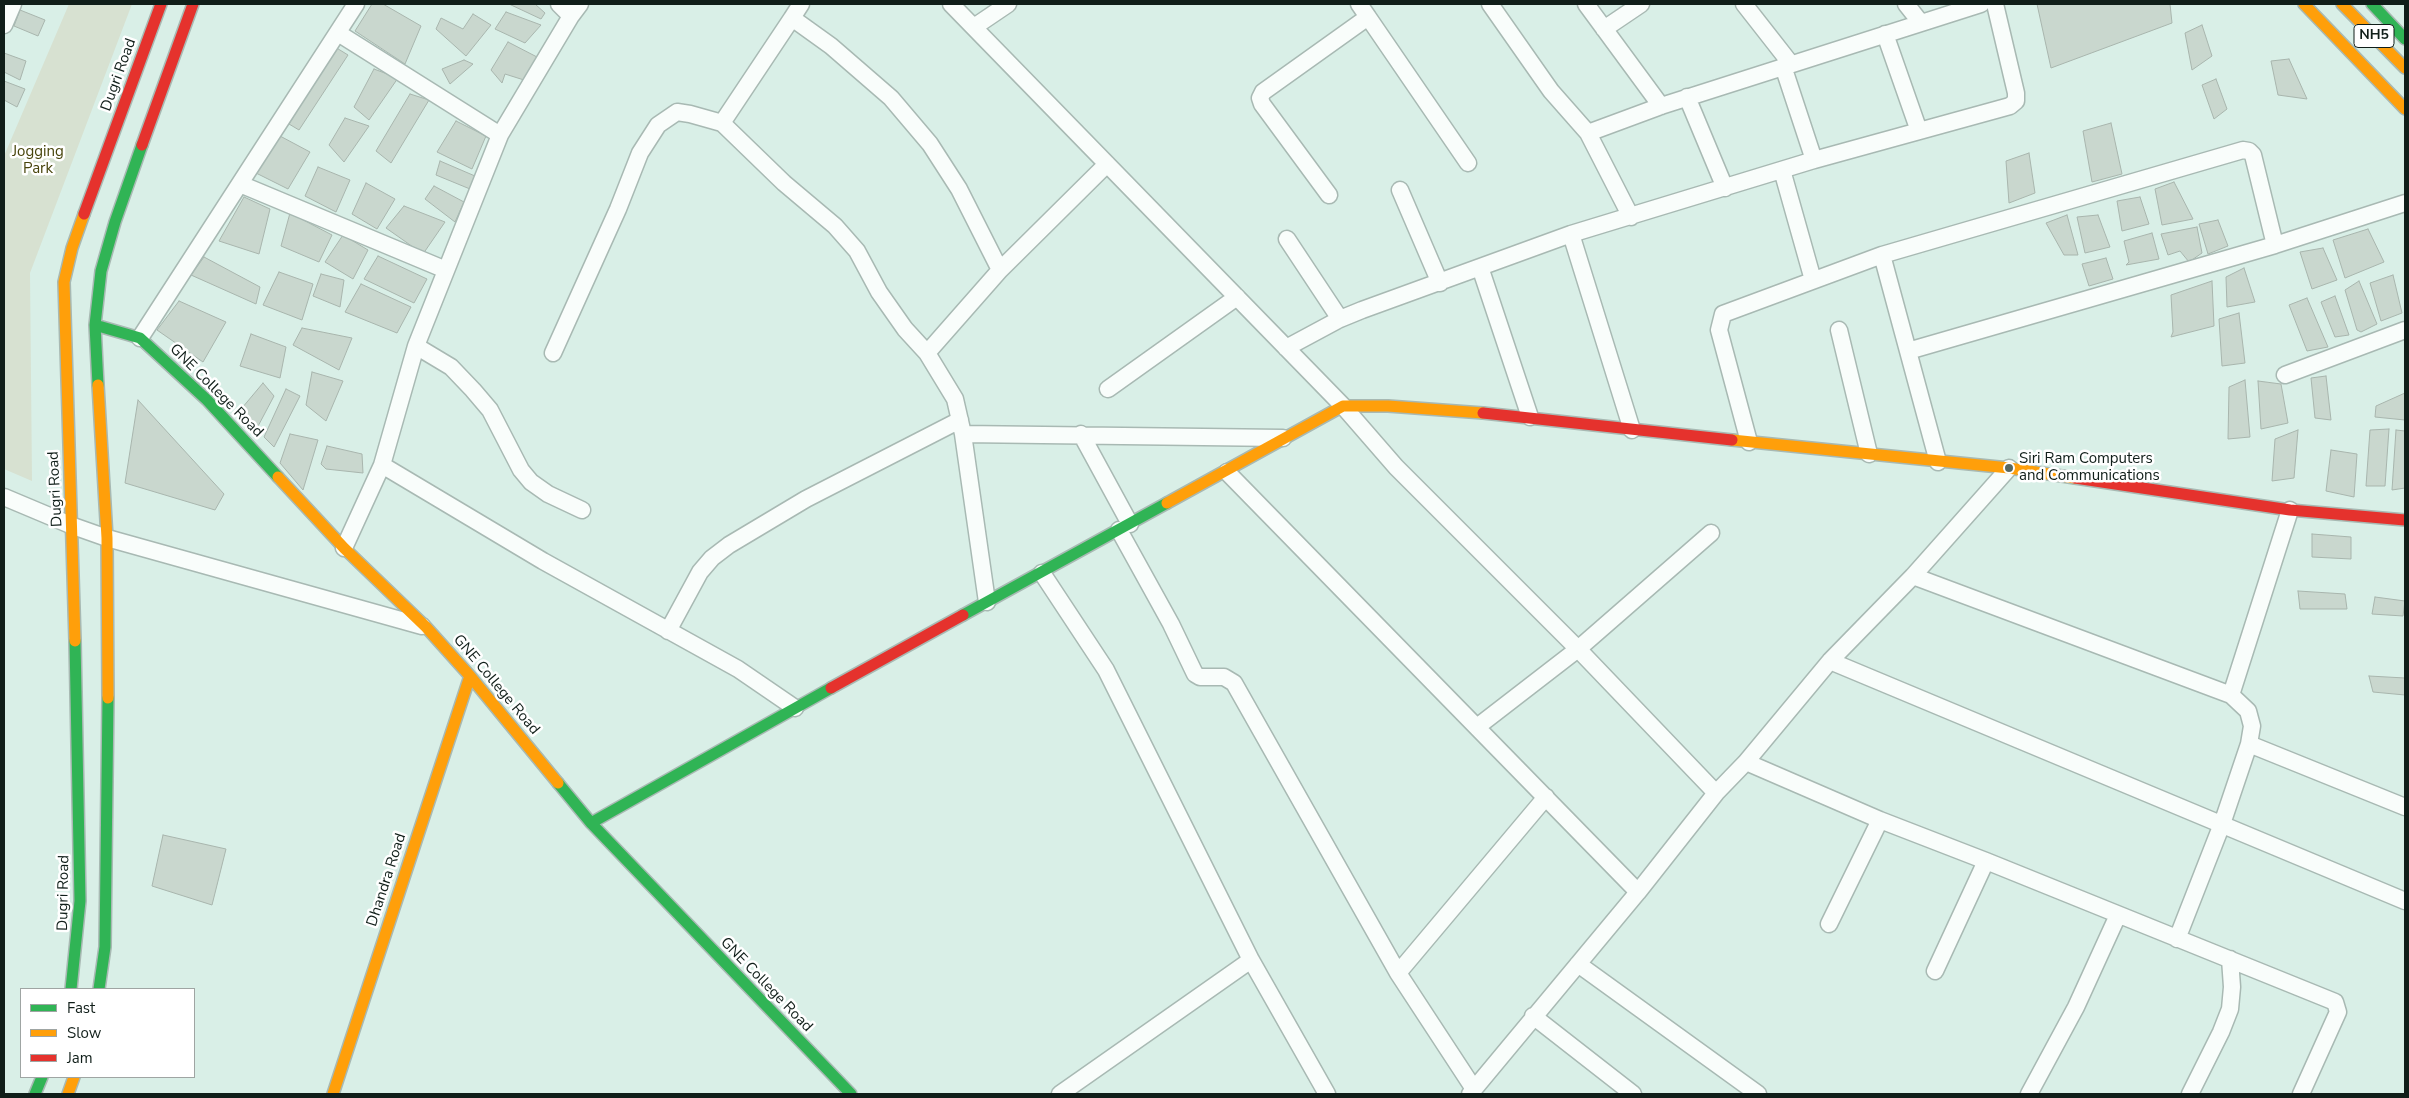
<!DOCTYPE html>
<style>
body{margin:0}
#map{position:relative;width:2409px;height:1098px;overflow:hidden;background:#d9efe7;font-family:"Nunito Sans",sans-serif}
canvas{display:block}
.frame{position:absolute;inset:0;border:5px solid #101e19;pointer-events:none}
.legend{position:absolute;left:20px;top:988px;width:175px;height:90px;box-sizing:border-box;background:#fff;border:1px solid #9fa5a3;margin:0;padding:6px 9px;list-style:none;font-size:15px;color:#101e19}
.legend li{display:flex;align-items:center;gap:10px;height:25px}
.legend b{width:25px;border:1px solid #9fa5a3}
</style>
<div id="map">
<canvas width="2409" height="1098"></canvas>
<div class="frame"></div>
<ul class="legend">
<li><b style="height:6px;background:#30b455"></b>Fast</li>
<li><b style="height:6px;background:#ff9f0a"></b>Slow</li>
<li><b style="height:6px;background:#e5322d"></b>Jam</li>
</ul>
</div>
<script>
const ctx = document.querySelector('canvas').getContext('2d');
ctx.lineJoin = 'round';
function paint(path, color) { ctx.fillStyle = color; ctx.fill(path, 'evenodd'); }
const shape = rows => new Path2D(rows.map(r => 'M' + r).join(''));
function trace(path, color, width, dash) { ctx.strokeStyle = color; ctx.lineWidth = width; ctx.lineCap = dash ? 'butt' : 'round'; ctx.setLineDash(dash || []); ctx.stroke(path); }
function drawText(font, color, halo, rows, align = 'center') {
  ctx.font = font + ' "Nunito Sans",sans-serif'; ctx.lineWidth = 5; ctx.setLineDash([]); ctx.textBaseline = 'middle'; ctx.strokeStyle = halo; ctx.fillStyle = color; for (const [text, x, y, turn = 0] of rows) {
    ctx.save(); ctx.translate(x, y); ctx.rotate((+turn || 0) * Math.PI / 180); ctx.textAlign = isNaN(turn) ? turn : align; if (halo) ctx.strokeText(text, 0, 0); ctx.fillText(text, 0, 0); ctx.restore();
  }
}
const green = shape([
 [69,4,132,4,30,273,32,481,4,469,4,156]
]);
const building = shape([
 [372,4,383,4,421,26,405,64,355,31,372,4],
 [509,4,535,4,545,13,541,19,509,4],
 [2037,4,2170,4,2172,23,2051,68,2037,4],
 [20,10,45,20,38,36,14,26,20,10],
 [506,12,541,25,525,43,495,29,506,12],
 [473,14,491,25,466,56,436,29,441,18,463,29,473,14],
 [2202,25,2212,56,2192,70,2185,33,2202,25],
 [508,42,537,57,524,80,505,74,502,83,491,70,508,42],
 [335,47,348,55,299,130,289,124,335,47],
 [4,53,26,61,20,80,4,72,4,53],
 [2289,59,2307,99,2278,95,2271,61,2289,59],
 [464,60,473,64,450,84,442,69,464,60],
 [374,69,398,78,369,120,354,107,374,69],
 [2216,79,2227,109,2214,119,2202,85,2216,79],
 [4,81,25,89,17,107,4,100,4,81],
 [410,94,429,100,391,163,376,151,410,94],
 [345,118,369,126,344,162,329,145,345,118],
 [456,121,486,136,472,169,437,152,456,121],
 [2111,123,2122,174,2092,182,2083,131,2111,123],
 [280,136,310,152,288,189,256,173,280,136],
 [2029,153,2035,193,2009,203,2006,161,2029,153],
 [440,161,475,176,470,189,436,175,440,161],
 [318,167,350,180,336,212,305,196,318,167],
 [2174,182,2193,219,2162,225,2155,189,2174,182],
 [366,183,395,199,377,229,352,214,366,183],
 [434,186,464,202,455,222,425,199,434,186],
 [244,197,270,209,259,254,219,241,244,197],
 [2140,197,2149,224,2122,231,2117,201,2140,197],
 [404,206,445,222,423,254,386,228,404,206],
 [290,213,332,235,319,262,281,246,290,213],
 [2067,215,2078,255,2064,255,2046,223,2067,215],
 [2098,215,2110,247,2085,253,2077,217,2098,215],
 [2218,220,2228,246,2208,254,2199,224,2218,220],
 [2197,227,2202,253,2189,262,2180,251,2168,255,2161,234,2197,227],
 [2368,229,2384,262,2345,278,2333,240,2368,229],
 [2152,233,2159,259,2126,265,2129,262,2124,241,2152,233],
 [343,235,368,250,353,279,325,262,343,235],
 [2323,248,2337,280,2312,289,2300,252,2323,248],
 [378,256,427,279,414,303,364,279,378,256],
 [204,257,260,287,256,304,191,275,204,257],
 [2106,258,2113,279,2089,286,2082,264,2106,258],
 [2244,268,2255,302,2227,307,2226,277,2244,268],
 [279,272,313,284,302,320,263,305,279,272],
 [321,274,344,280,340,307,313,296,321,274],
 [2393,275,2402,313,2381,321,2370,283,2393,275],
 [2212,281,2214,326,2171,337,2173,332,2171,295,2212,281],
 [2359,281,2377,324,2361,332,2357,330,2345,290,2359,281],
 [361,284,411,307,397,333,345,312,361,284],
 [2335,296,2349,335,2335,337,2321,302,2335,296],
 [2307,298,2328,347,2307,351,2289,305,2307,298],
 [179,301,226,322,203,362,157,330,179,301],
 [2239,313,2245,363,2222,366,2219,319,2239,313],
 [302,328,352,338,339,370,293,345,302,328],
 [251,334,286,347,280,378,240,366,251,334],
 [312,372,343,381,326,421,306,405,312,372],
 [2326,376,2331,420,2315,418,2311,378,2326,376],
 [2245,380,2250,437,2228,439,2229,387,2245,380],
 [2258,381,2281,384,2288,423,2261,429,2258,381],
 [263,383,274,396,256,430,242,408,263,383],
 [286,389,300,396,274,447,264,437,286,389],
 [2405,393,2405,420,2375,417,2376,406,2405,393],
 [138,400,224,494,215,510,125,483,138,400],
 [2389,429,2385,486,2366,486,2370,430,2389,429],
 [2298,430,2294,478,2272,481,2275,439,2298,430],
 [2396,430,2405,431,2405,488,2392,490,2396,430],
 [290,434,318,440,303,490,280,463,290,434],
 [327,446,362,454,363,473,326,469,321,464,327,446],
 [2331,450,2357,454,2354,497,2326,491,2331,450],
 [2312,534,2351,537,2351,559,2312,557,2312,534],
 [2298,591,2345,594,2347,609,2300,609,2298,591],
 [2375,597,2405,601,2403,616,2372,614,2375,597],
 [2369,676,2405,678,2405,695,2373,692,2369,676],
 [163,835,226,849,212,905,152,886,163,835]
]);
const street = shape([
 [951,4,1343,406,1396,467,1578,649,1716,793],
 [1359,4,1368,17],
 [1490,4,1551,91,1588,133],
 [1586,4,1661,106],
 [1744,4,1791,64],
 [1906,4,1921,23],
 [571,16,580,4],
 [792,18,801,4],
 [4,25,13,4],
 [974,27,1008,4],
 [1604,29,1641,4],
 [338,33,500,135],
 [1885,34,1919,131],
 [1783,66,1814,160],
 [1687,97,1725,188],
 [722,123,792,18,831,46,891,98,930,144,959,189,1000,270],
 [1782,170,1813,280],
 [240,184,446,270],
 [1400,190,1440,283],
 [1329,195,1262,104,1260,98,1263,92,1368,17,1468,163],
 [1631,217,1588,133,1661,106,1981,4],
 [1571,234,1632,430],
 [1287,239,1340,319],
 [1882,255,1938,462],
 [1480,267,1530,417],
 [1839,330,1869,454],
 [140,338,356,4],
 [416,346,451,367,473,390,490,410,521,470,531,482,548,494,582,510],
 [1286,348,1340,319,1362,310,1571,234,1814,160,2010,106,2016,101,2016,93,1995,4],
 [1908,351,2275,245],
 [553,353,618,209,640,153,658,125,677,112,690,114,722,123,784,183,835,226,857,251,879,292,905,329,927,353],
 [2285,375,2405,330],
 [1108,389,1237,297],
 [963,434,1283,438],
 [1081,434,1130,524],
 [1749,442,1719,330,1723,314,1882,255,2243,150,2249,151,2253,155,2275,245,2405,203],
 [382,465,416,346,500,135,571,16,559,4],
 [1227,472,1638,892,1716,793,1746,762,1830,661,1913,576,2009,468],
 [4,497,73,526,107,538,422,626],
 [1119,530,1171,624,1195,674,1200,677,1224,677,1234,683,1398,973,1474,1089],
 [344,548,382,465,543,561,738,669,795,708],
 [1042,573,1106,670,1251,960,1327,1094],
 [1913,576,2231,695],
 [987,602,963,434,955,399,927,353,1000,270,1107,164],
 [668,631,700,572,712,558,729,545,806,499,960,420],
 [1830,661,2405,901],
 [1477,727,1578,649,1711,533],
 [2249,744,2405,807],
 [1746,762,1880,820,1986,861,2335,1002,2338,1012,2301,1094],
 [1829,924,1880,820],
 [2177,939,2222,824,2249,744,2252,726,2248,711,2231,695,2290,510],
 [1578,964,1758,1094],
 [1935,971,1986,861],
 [1398,973,1546,797],
 [1533,1016,1633,1094],
 [1060,1094,1251,960],
 [1470,1094,1638,892],
 [2029,1094,2076,1007,2118,915],
 [2190,1094,2221,1032,2230,1009,2232,987,2230,959]
]);
const fast = shape([
 [2372,4,2405,39],
 [95,325,140,338,207,400,278,477],
 [98,385,95,325,101,271,115,222,142,145],
 [963,615,1167,503],
 [558,783,591,823,851,1094],
 [591,823,831,688],
 [71,989,80,901,75,641],
 [99,989,105,947,108,698],
 [35,1094,42,1077]
]);
const slow = shape([
 [2304,4,2405,109],
 [2342,4,2405,68],
 [98,385,107,538,108,698],
 [1732,440,2009,468,2075,478],
 [278,477,344,548,426,627,470,676,558,783],
 [1167,503,1343,406,1388,406,1483,413],
 [75,641,64,282,72,248,84,214],
 [68,1094,74,1077],
 [333,1094,470,676]
]);
const jam = shape([
 [142,145,193,4],
 [84,214,161,4],
 [1483,413,1732,440],
 [2075,478,2290,510,2405,520],
 [831,688,963,615]
]);
const markers = [
 [2009,468,5,"#566761"]
];
const shields = [
 [2374,36,40]
];
const shieldNames = [
 ["NH5",2374,36]
];
const streetNames = [
 ["Dugri Road",119,75,-70],
 ["GNE College Road",216,391,45],
 ["Dugri Road",56,489,-93],
 ["GNE College Road",496,685,50],
 ["Dhandra Road",387,880,-72],
 ["Dugri Road",64,893,-89],
 ["GNE College Road",766,985,46]
];
const parkNames = [
 ["Jogging",38,152],
 ["Park",38,169]
];
const poiNames = [
 ["Siri Ram Computers",2019,459],
 ["and Communications",2019,476]
];
paint(green, '#d7e1d1');
paint(building, '#c9d7ce');
trace(building, '#a8b5ad', 1);
trace(street, '#a8b9b3', 19);
trace(fast, '#a8b9b3', 14);
trace(slow, '#a8b9b3', 14);
trace(jam, '#a8b9b3', 14);
trace(street, '#f9fdfb', 16);
trace(fast, '#30b455', 11);
trace(slow, '#ff9f0a', 11);
trace(jam, '#e5322d', 11);
for (const [x, y, r, color] of markers) { const dot = new Path2D(); dot.arc(x, y, r, 0, 2 * Math.PI); ctx.fillStyle = color; ctx.fill(dot); trace(dot, '#fff', 2); }
for (const [x, y, w] of shields) { const box = new Path2D(); box.roundRect(x - w / 2, y - 11.5, w, 23, 4); ctx.fillStyle = '#fff'; ctx.fill(box); trace(box, '#101e19', 1); }
drawText('bold 14px', '#101e19', null, shieldNames);
drawText('15px', '#101e19', '#fff', streetNames);
drawText('15px', '#48450c', '#fff', parkNames);
drawText('15px', '#101e19', '#fff', poiNames, 'left');
</script>
